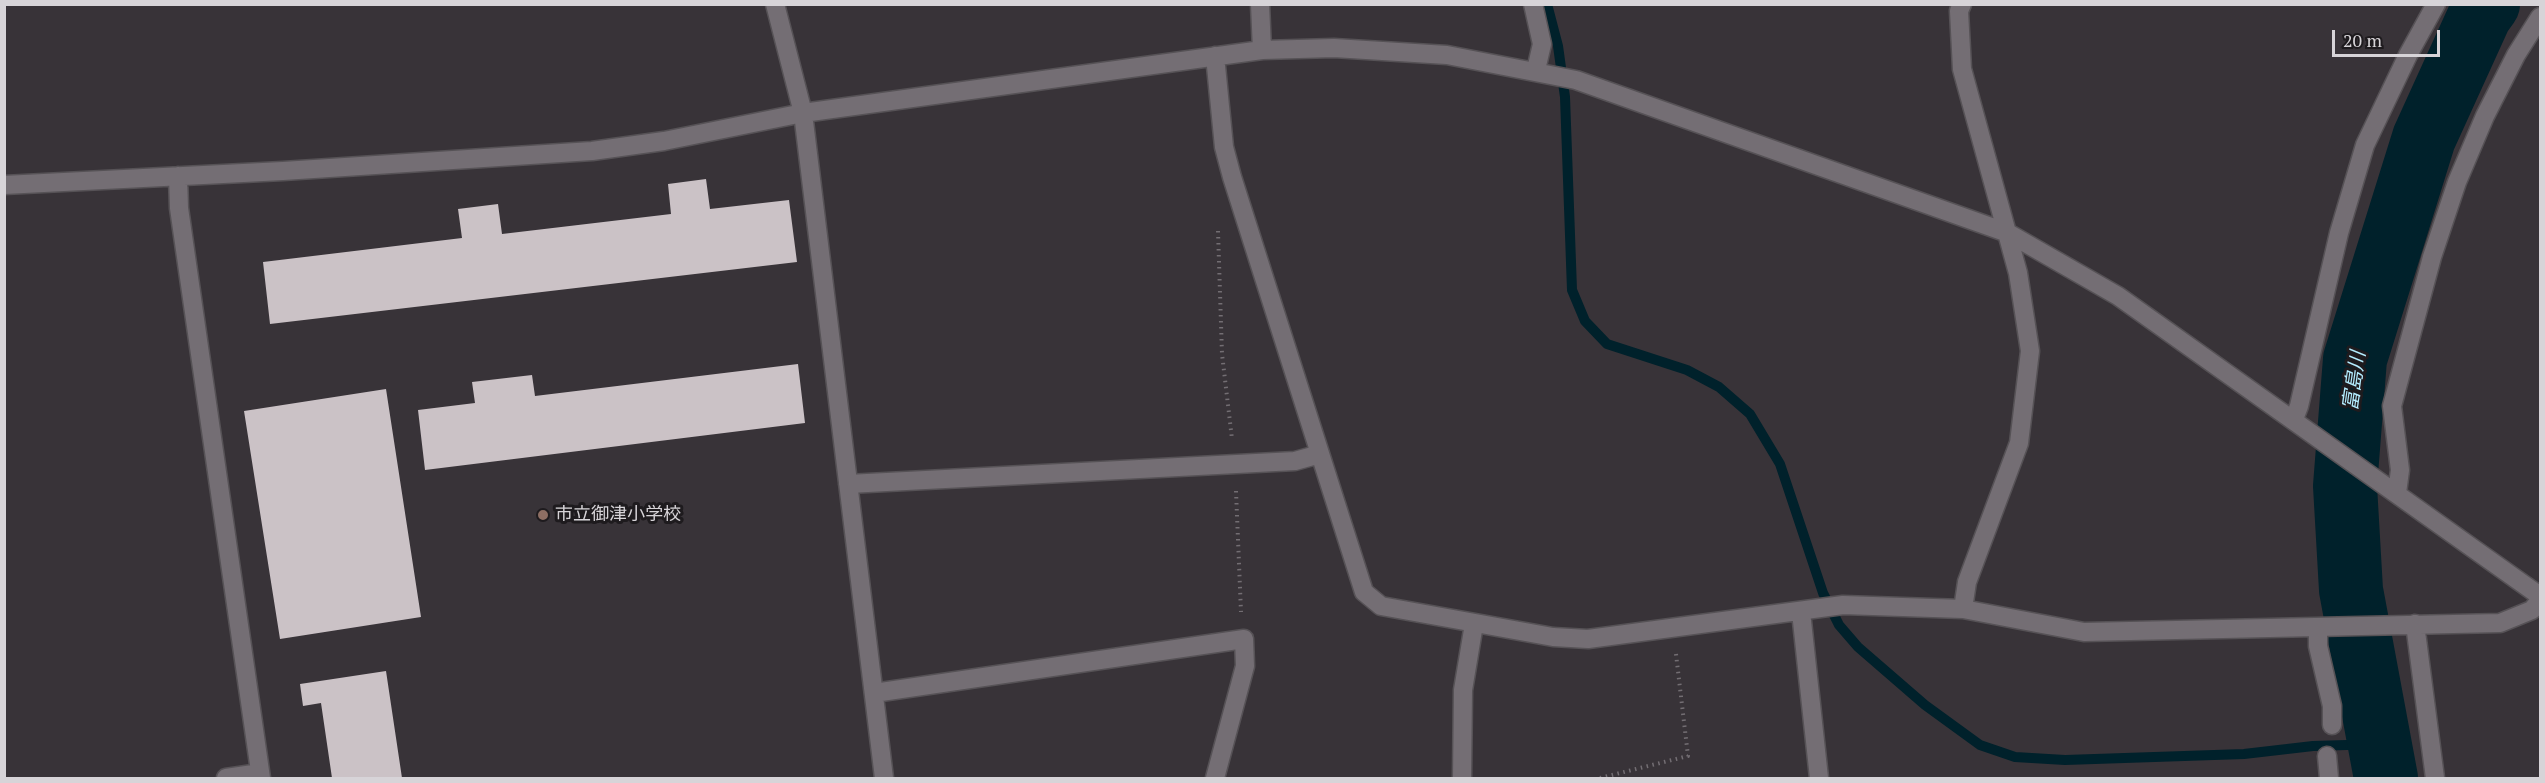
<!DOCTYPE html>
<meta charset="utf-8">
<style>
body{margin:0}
#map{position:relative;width:2545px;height:783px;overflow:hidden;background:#383338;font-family:"PT Serif",serif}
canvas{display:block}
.frame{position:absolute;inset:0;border:6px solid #d7d4d8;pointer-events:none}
.scale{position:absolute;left:2332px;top:30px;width:108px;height:27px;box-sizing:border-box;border:3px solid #d7d4d8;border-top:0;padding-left:8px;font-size:18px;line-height:21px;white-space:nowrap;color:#d7d4d8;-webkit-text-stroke:4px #1e1b1e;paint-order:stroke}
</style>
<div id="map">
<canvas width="2545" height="783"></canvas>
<div class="frame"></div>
<div class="scale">20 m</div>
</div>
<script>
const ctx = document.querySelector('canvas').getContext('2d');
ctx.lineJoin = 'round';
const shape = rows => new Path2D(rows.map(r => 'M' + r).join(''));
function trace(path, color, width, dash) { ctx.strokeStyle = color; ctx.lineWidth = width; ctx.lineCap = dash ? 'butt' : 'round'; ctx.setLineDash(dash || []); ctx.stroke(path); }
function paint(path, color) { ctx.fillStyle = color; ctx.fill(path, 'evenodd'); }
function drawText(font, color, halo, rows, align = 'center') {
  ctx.font = font + ' "PT Serif","Noto Sans JP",serif'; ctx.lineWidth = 6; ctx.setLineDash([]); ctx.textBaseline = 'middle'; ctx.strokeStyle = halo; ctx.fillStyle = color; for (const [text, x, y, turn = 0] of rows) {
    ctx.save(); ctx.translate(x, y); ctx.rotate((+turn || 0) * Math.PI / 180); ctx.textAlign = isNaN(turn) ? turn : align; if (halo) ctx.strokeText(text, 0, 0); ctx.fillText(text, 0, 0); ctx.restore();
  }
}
const stream = shape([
 [1547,4,1558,46,1565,97,1572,290,1585,321,1607,344,1687,370,1719,387,1750,414,1780,464,1823,593,1839,625,1858,647,1925,705,1980,745,2015,757,2065,760,2244,754,2313,746,2381,744]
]);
const river = shape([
 [2386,778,2351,590,2345,486,2355,359,2424,138,2480,15,2488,4]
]);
const building = shape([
 [706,179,710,209,789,200,797,262,270,324,263,262,462,238,458,209,498,204,502,234,671,214,668,184],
 [798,364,805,423,425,470,418,410,475,403,472,382,532,375,535,396],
 [386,389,421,617,280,639,244,411],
 [386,671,402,778,332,778,321,703,303,706,300,684]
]);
const path = shape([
 [1218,231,1222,354,1232,439],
 [1236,491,1241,612],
 [1600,778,1688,756,1676,654]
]);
const minor = shape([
 [775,4,803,113,884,778],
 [1260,4,1262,50],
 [1533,4,1542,44,1536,70],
 [1962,4,1959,11,1962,69,2018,273,2030,351,2019,443,1967,582,1963,609],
 [1215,56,1224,147,1232,177,1364,592,1381,606,1553,637,1588,639,1843,605,1963,609,2084,632,2500,623,2532,610,2540,600],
 [178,176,179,208,261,778],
 [4,185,283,171,592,151,664,141,803,113,1262,50,1334,48,1447,55,1576,80,2008,233,2118,296,2540,596],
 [2294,419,2299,406,2339,233,2365,145,2408,55,2436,4],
 [848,484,1295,461,1320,454],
 [2397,493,2400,470,2392,406,2432,257,2457,182,2485,116,2516,55,2540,17],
 [1801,612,1819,778],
 [2415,624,2435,778],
 [2318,628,2318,646,2332,706,2332,725],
 [874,693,1244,639,1245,666,1215,778],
 [2327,756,2329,778],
 [226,778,260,773],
 [1462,778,1463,690,1474,624]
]);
const markers = [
 [543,515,6,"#8d6e63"]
];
const poiNames = [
 ["市立御津小学校",555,515]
];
const waterNames = [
 ["富島川",2355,381,-82]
];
trace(stream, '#00212b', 10);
trace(river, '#00212b', 64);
paint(building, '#cbc2c6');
trace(minor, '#565256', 21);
trace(path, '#736e73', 4, [1.5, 4.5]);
trace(minor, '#746e74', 18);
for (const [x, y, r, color] of markers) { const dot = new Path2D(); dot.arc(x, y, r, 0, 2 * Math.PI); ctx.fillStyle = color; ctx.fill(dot); trace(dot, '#1e1b1e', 2); }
drawText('18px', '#d7d4d8', '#1e1b1e', poiNames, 'left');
drawText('italic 20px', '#b4edff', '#1e1b1e', waterNames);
</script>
